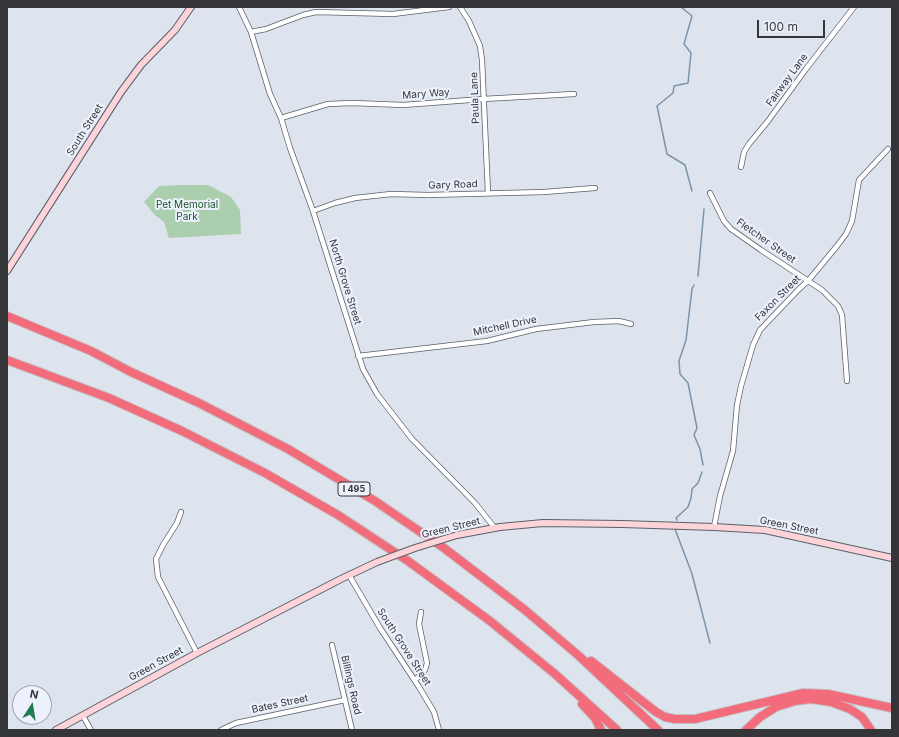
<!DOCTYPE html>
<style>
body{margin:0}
#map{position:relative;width:899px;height:737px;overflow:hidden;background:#dee4ee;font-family:Inter,sans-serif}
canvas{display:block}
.frame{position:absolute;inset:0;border:8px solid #333539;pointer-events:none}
.north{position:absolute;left:12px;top:685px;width:40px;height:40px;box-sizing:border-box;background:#ecf1fc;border:1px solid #a2a6ae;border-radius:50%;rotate:12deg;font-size:11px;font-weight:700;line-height:16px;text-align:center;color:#333539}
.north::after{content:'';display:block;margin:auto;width:14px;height:18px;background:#227c52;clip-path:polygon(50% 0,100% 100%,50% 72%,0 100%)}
.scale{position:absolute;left:757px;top:20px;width:68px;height:18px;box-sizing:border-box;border:2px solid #333539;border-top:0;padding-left:5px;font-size:12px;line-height:14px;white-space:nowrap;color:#333539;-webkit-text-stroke:3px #ecf1fc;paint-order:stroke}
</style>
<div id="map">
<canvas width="899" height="737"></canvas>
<div class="frame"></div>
<div class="north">N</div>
<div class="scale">100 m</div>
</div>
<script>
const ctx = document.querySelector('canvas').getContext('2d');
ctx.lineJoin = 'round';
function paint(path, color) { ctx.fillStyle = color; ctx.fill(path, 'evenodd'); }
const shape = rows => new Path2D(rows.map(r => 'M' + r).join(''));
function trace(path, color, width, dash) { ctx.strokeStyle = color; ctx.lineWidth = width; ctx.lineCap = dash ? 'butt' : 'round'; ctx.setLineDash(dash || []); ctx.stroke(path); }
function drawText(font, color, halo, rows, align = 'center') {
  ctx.font = font + ' Inter,sans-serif'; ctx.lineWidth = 4; ctx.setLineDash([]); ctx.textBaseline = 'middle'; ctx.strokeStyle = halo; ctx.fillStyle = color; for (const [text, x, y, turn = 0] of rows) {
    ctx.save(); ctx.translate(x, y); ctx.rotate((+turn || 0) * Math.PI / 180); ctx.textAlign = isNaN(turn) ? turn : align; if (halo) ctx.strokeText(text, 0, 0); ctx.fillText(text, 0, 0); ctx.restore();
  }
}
const green = shape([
 [184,185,208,185,231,197,240,210,241,234,169,238,164,222,155,215,144,202,159,186]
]);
const stream = shape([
 [681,7,692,16,684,44,691,53,688,83,674,86,673,93,657,106,667,154,685,165,692,191],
 [698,276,704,209],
 [694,285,692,289,686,340,679,361,680,374,688,383,697,428,694,435,700,449,703,465],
 [677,520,676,518,688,507,691,498,692,489,698,483,702,472],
 [675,529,692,574,710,643]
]);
const street = shape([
 [239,7,251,32,270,94,281,118,290,148,313,211,363,369,377,394,412,439,475,503,494,527],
 [460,7,469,21,480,46,482,60,488,193],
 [251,32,266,29,303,15,316,12,393,14,449,7],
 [281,118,328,104,353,103,403,105,483,99,574,94],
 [741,167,744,152,749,144,768,121,806,69,854,7],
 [710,193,724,221,731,229,761,250,822,290,838,306,842,315,847,381],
 [313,211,335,203,355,198,391,194,428,195,544,192,595,188],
 [358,356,487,341,536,329,594,322,619,321,631,324],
 [181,512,177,523,163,545,156,559,158,577,197,653],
 [714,527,720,496,733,451,737,405,741,386,753,345,760,330,799,289,808,281,837,246,846,234,852,221,859,180,888,149],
 [349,575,380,628,419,687,434,712,439,730],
 [332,645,352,730],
 [415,680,425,670,427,663,419,624,421,612],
 [83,716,91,730],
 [221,730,236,723,345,700]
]);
const secondary = shape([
 [7,271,121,92,141,65,175,30,191,7],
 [457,535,500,527,543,523,622,524,714,527,765,530,892,558],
 [56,730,197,653,341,579,377,562]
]);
const highway = shape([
 [7,316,91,351,131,372,199,403,288,449,375,501,444,548,525,610,579,656,658,730],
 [7,360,109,398,182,431,265,473,338,515,408,561,490,621,555,674,617,730],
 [591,661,656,712,665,717,675,719,695,719,803,693,828,694,892,708],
 [582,704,595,718,601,730],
 [746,730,760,717,776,707,795,701,811,699,831,702,850,709,862,717,871,730]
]);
const secondaryBridge = shape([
 [377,562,415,548,457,535]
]);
const shields = [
 [354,489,32]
];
const shieldNames = [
 ["I 495",354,489]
];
const streetNames = [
 ["Fairway Lane",787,80,-54],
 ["Mary Way",426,94,-4],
 ["Paula Lane",475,98,-92],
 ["South Street",85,130,-58],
 ["Gary Road",453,185,-2],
 ["Fletcher Street",766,241,35],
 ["North Grove Street",345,282,73],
 ["Faxon Street",778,298,-45],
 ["Mitchell Drive",505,326,-12],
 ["Green Street",789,526,11],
 ["Green Street",451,528,-14],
 ["South Grove Street",404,647,57],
 ["Green Street",156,664,-29],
 ["Billings Road",351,685,77],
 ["Bates Street",280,704,-12]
];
const parkNames = [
 ["Pet Memorial",187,205],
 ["Park",187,217]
];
paint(green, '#abceaf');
trace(stream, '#7a94ac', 1.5);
trace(street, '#5b6068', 6);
trace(secondary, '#5b6068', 8);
trace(highway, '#c2c2c4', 10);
trace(street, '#fff', 4.5);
trace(secondary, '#fbd3d8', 6);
trace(highway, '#f36c7c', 8);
trace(secondaryBridge, '#5b6068', 8, []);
trace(secondaryBridge, '#fbd3d8', 6);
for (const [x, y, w] of shields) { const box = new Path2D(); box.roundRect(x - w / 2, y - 7, w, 14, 3); ctx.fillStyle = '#ecf1fc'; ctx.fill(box); trace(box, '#333539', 1); }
drawText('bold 9px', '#333539', null, shieldNames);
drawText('10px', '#333539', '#ecf1fc', streetNames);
drawText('10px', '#1c5329', '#ecf1fc', parkNames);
</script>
